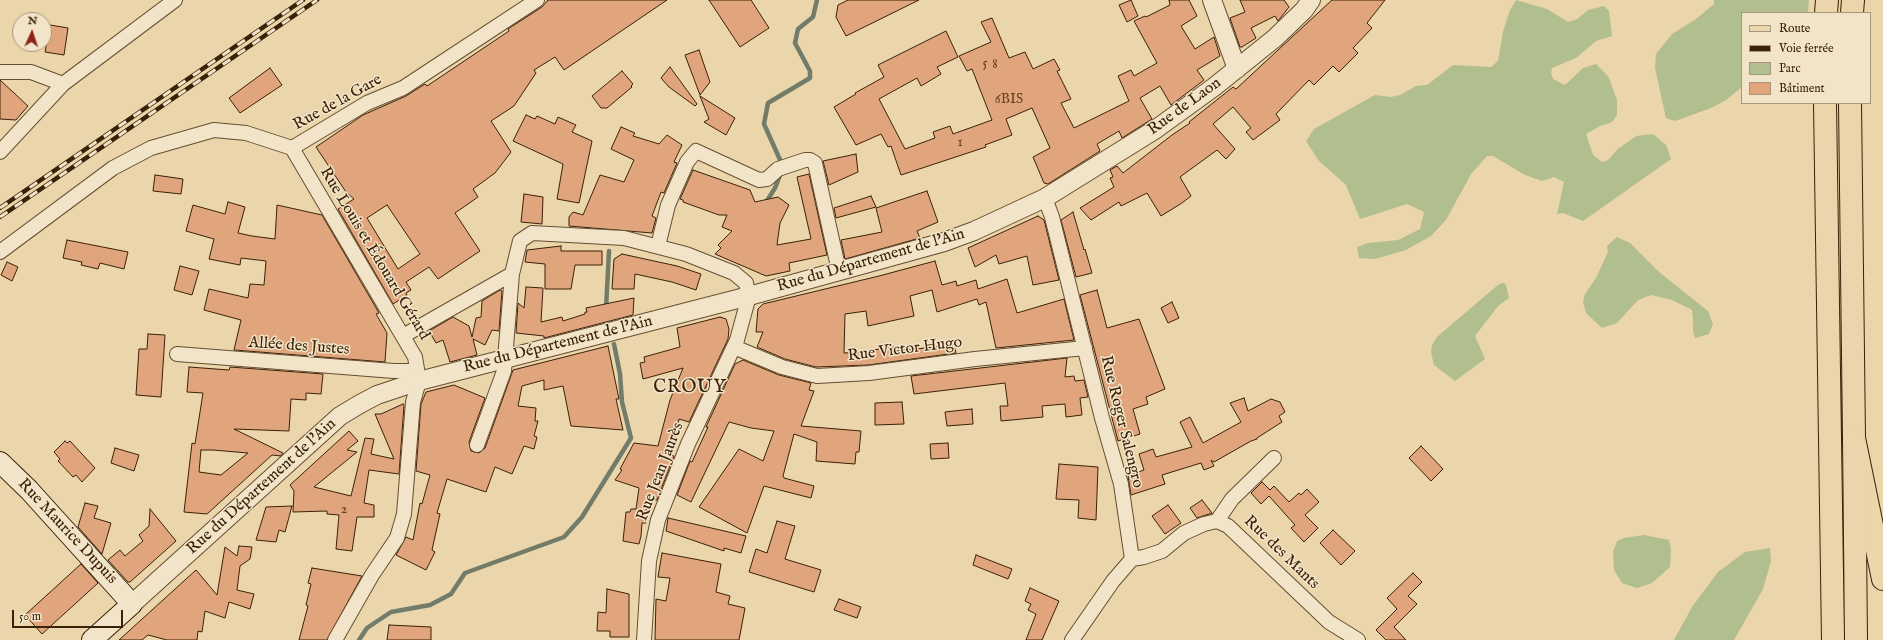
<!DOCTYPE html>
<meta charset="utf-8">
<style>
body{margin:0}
#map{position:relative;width:1883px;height:640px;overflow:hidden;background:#ebd5ab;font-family:"IM FELL English",serif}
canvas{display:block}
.legend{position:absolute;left:1741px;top:12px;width:130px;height:92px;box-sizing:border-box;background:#f2e4c8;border:1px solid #a8967b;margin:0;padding:5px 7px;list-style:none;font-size:12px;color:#3a2107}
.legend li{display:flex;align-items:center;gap:8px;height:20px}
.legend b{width:20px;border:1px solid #a8967b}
.north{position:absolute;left:12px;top:12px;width:40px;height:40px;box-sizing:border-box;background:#f2e4c8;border:1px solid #a8967b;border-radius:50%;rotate:3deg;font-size:11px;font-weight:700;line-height:16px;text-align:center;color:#3a2107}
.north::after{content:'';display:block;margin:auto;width:14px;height:18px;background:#8f2418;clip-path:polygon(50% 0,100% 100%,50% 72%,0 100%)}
.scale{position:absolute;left:12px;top:610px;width:111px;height:18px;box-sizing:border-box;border:2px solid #3a2107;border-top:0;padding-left:5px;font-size:12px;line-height:14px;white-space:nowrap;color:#3a2107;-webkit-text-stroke:3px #f2e4c8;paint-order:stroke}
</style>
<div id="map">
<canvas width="1883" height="640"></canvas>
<ul class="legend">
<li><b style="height:5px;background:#ebd5ab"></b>Route</li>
<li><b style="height:5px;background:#3a2107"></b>Voie ferrée</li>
<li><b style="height:11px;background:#b1be8e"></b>Parc</li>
<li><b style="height:11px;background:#e1a57d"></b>Bâtiment</li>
</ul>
<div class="north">N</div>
<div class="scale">50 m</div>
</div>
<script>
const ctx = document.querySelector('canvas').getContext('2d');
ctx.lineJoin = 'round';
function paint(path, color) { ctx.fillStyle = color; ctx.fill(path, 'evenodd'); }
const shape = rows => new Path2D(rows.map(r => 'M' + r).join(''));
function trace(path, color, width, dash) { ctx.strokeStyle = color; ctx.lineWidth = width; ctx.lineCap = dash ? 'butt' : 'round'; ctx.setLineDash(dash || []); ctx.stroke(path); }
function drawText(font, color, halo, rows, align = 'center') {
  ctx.font = font + ' "IM FELL English",serif'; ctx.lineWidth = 3; ctx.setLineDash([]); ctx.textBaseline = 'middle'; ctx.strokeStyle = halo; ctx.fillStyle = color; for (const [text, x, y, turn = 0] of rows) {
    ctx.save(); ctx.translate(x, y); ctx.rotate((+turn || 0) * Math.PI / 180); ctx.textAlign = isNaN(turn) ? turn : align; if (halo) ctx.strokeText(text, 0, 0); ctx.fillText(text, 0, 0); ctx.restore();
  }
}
const green = shape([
 [1516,0,1547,9,1568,22,1577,19,1588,10,1604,6,1609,11,1612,36,1596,41,1576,58,1552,68,1551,73,1553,79,1565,85,1583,68,1596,64,1608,76,1617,100,1617,115,1612,122,1600,126,1586,134,1593,155,1602,162,1608,160,1618,149,1636,136,1653,134,1666,145,1671,159,1583,221,1563,213,1557,214,1564,182,1554,177,1542,181,1525,175,1493,156,1487,156,1471,174,1446,220,1431,236,1406,250,1375,259,1359,258,1357,247,1368,243,1398,240,1420,229,1424,212,1407,204,1360,219,1346,185,1319,161,1306,141,1314,129,1375,95,1391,97,1400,95,1416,86,1427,85,1453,65,1491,67,1498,61,1503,32,1510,10],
 [1714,0,1809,0,1808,13,1742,13,1742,87,1726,100,1711,108,1675,121,1666,118,1655,68,1656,54,1672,34,1696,19,1714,4],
 [1617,237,1630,243,1659,272,1708,311,1713,324,1709,334,1695,338,1693,331,1693,318,1692,310,1672,300,1651,295,1638,300,1617,323,1602,328,1586,313,1583,302,1585,294,1596,278,1608,252,1607,246],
 [1504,283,1506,285,1509,298,1498,306,1475,336,1485,359,1455,381,1434,365,1431,352,1432,345,1437,337,1499,284],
 [1644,535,1669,540,1671,549,1670,567,1652,583,1637,588,1622,583,1614,570,1613,552,1617,541,1624,538],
 [1770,548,1771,561,1763,589,1734,640,1674,640,1692,607,1718,572,1745,552]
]);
const stream = shape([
 [781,166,781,162,764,124,768,103,810,78,810,71,795,43,798,29,813,17,817,0],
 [765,204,775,188,781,173],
 [606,309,609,251],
 [359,640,367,628,391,612,430,605,451,594,465,573,564,537,582,517,631,438,622,402,620,374,614,344]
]);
const building = shape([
 [548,0,667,0,564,70,555,57,534,70,536,73,514,106,491,121,511,152,495,173,473,189,478,197,455,213,480,251,438,279,429,267,406,282,411,290,406,293,407,295,393,304,338,209,354,199,346,192,316,147,363,115,406,96,425,84,427,86,509,31,508,29,542,7,548,0],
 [387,205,420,254,398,269,367,218,387,205],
 [709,0,751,0,769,28,740,47,709,0],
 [848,0,919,0,846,36,836,17,838,5,848,0],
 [1131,0,1138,16,1127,22,1119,5,1131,0],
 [1169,0,1189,0,1197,16,1181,26,1195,49,1214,37,1220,56,1197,70,1204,80,1171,105,1160,86,1140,98,1152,119,1122,138,1119,131,1097,144,1100,151,1048,184,1044,183,1033,157,1050,148,1032,108,1006,119,1012,135,985,145,986,147,901,175,891,146,888,147,881,134,856,145,834,107,856,94,855,93,884,77,878,65,946,31,958,57,937,67,941,74,921,86,917,78,879,99,905,149,935,138,933,132,950,126,953,134,992,120,972,69,967,71,959,56,991,42,981,22,992,18,1009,58,1025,52,1033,69,1054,59,1060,70,1057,71,1071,99,1061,103,1074,128,1129,101,1118,76,1131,70,1134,76,1157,63,1134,21,1145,16,1146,17,1170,5,1169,0],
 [1240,0,1284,0,1289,7,1278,21,1275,16,1251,28,1256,38,1242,47,1240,47,1230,18,1245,12,1240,0],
 [1332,0,1385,0,1367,23,1372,28,1353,48,1358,53,1339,72,1333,66,1314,85,1309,80,1276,114,1280,120,1253,140,1246,132,1251,128,1233,107,1213,124,1235,149,1226,159,1217,150,1180,177,1191,196,1182,203,1161,216,1147,193,1121,206,1119,202,1091,220,1080,208,1114,187,1110,178,1113,177,1110,170,1117,166,1123,173,1172,135,1190,123,1189,122,1233,87,1236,89,1332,0],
 [50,25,68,28,64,55,45,52,50,25],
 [699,50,710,82,700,95,685,55,699,50],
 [670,67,697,104,695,106,669,87,661,78,670,67],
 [270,68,282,85,240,113,229,98,270,68],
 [622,71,633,84,631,86,632,87,607,108,601,108,592,96,622,71],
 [0,80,28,106,16,120,0,119,0,80],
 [700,96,735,118,726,135,704,122,709,119,700,96],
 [526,115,535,119,537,116,555,124,558,117,576,125,572,132,592,141,579,203,557,199,563,164,513,141,526,115],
 [621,127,635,133,633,136,659,144,667,135,682,145,674,162,677,163,664,193,661,192,652,216,656,218,652,233,569,226,569,217,573,212,583,215,600,175,624,182,634,160,611,149,621,127],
 [856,154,858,172,829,185,823,161,856,154],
 [693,170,750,190,755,202,778,197,789,205,780,223,777,245,811,239,797,177,809,174,827,255,789,263,790,271,766,276,715,254,721,248,718,245,732,231,722,227,727,215,719,215,683,202,683,200,680,199,693,170],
 [155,175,183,179,181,194,153,191,155,175],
 [927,191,938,222,917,231,920,238,845,259,841,240,882,232,876,208,927,191],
 [524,194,543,197,542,224,521,222,524,194],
 [871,196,876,207,836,218,834,208,871,196],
 [228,202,245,207,238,233,252,236,275,239,277,205,322,215,379,313,376,314,387,333,385,362,234,350,241,320,204,310,209,289,248,298,250,284,264,285,266,261,241,258,240,265,209,259,214,239,186,231,193,205,225,214,228,202],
 [1073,212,1084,250,1085,249,1092,273,1076,277,1061,220,1073,212],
 [1038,216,1044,220,1059,280,1033,285,1027,256,999,264,996,255,975,267,968,248,1038,216],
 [67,240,128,252,124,269,100,263,98,269,81,265,82,262,63,258,67,240],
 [561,246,561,251,602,251,602,265,575,265,571,289,545,289,545,264,525,262,527,250,561,246],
 [622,254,677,266,701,274,696,290,672,282,635,274,634,289,612,289,614,259,622,254],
 [935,261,942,285,956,281,957,286,976,280,978,289,1007,279,1017,313,1064,299,1074,340,996,348,986,302,979,305,977,299,937,312,932,290,910,296,914,316,868,326,866,311,845,314,844,353,872,352,872,350,895,347,896,351,954,345,956,353,868,365,816,367,785,359,757,347,763,332,756,332,758,309,763,304,879,276,935,261],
 [7,262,18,267,12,281,1,275,7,262],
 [180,266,199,271,192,295,174,290,180,266],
 [526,287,543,288,541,322,562,317,563,321,585,314,585,312,587,312,586,308,634,298,633,315,544,338,544,336,516,333,518,303,524,308,526,287],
 [500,290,502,291,499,331,492,330,485,345,473,339,477,355,450,362,443,340,436,343,429,331,453,317,469,326,472,337,476,318,481,317,482,301,500,290],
 [1097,290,1107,328,1139,319,1165,389,1146,397,1148,404,1133,409,1140,434,1118,441,1080,295,1097,290],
 [1172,302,1179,318,1168,323,1161,308,1172,302],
 [720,317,726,319,729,329,728,339,689,422,679,419,671,455,674,456,657,500,647,499,646,523,642,523,641,536,639,544,623,541,626,512,630,512,631,509,636,509,639,488,615,480,622,470,620,469,634,443,658,446,670,400,683,368,643,379,640,363,645,362,644,357,680,347,677,328,720,317],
 [148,334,165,335,161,397,136,395,139,349,147,349,148,334],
 [608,346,619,399,616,399,623,430,571,426,563,386,544,390,544,380,522,386,518,406,536,408,535,421,538,421,534,436,537,437,534,449,524,446,512,474,495,467,486,492,447,479,437,513,440,514,432,550,435,552,426,570,396,555,406,537,413,540,420,503,422,504,430,475,416,471,421,404,426,392,454,385,485,398,469,442,471,451,479,453,485,448,513,370,608,346],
 [1067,358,1065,377,1074,376,1075,381,1084,380,1088,397,1080,398,1082,415,1066,417,1065,404,1042,406,1043,417,1001,421,1000,406,1008,406,1005,383,914,394,911,376,1067,358],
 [743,360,779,375,811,383,809,390,814,391,801,426,861,431,859,452,856,452,855,464,816,461,817,442,794,434,783,476,784,478,814,486,811,498,764,486,747,533,699,507,739,449,763,461,774,431,751,428,729,422,691,502,677,495,690,461,692,462,708,427,706,427,735,364,743,360],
 [189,367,229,370,230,367,323,374,321,394,306,393,306,400,291,399,289,431,234,429,283,453,281,456,272,455,207,514,184,512,192,443,195,444,203,393,187,392,189,367],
 [201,450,213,450,248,453,221,475,199,472,201,450],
 [1244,398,1248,411,1271,399,1280,402,1285,412,1279,416,1282,422,1257,438,1257,439,1251,441,1214,462,1211,460,1214,466,1204,470,1201,463,1162,475,1165,484,1131,495,1128,476,1144,470,1139,454,1153,449,1156,457,1192,447,1180,422,1190,417,1203,443,1241,422,1230,403,1244,398],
 [902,402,904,424,875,425,875,403,902,402],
 [403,404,404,405,399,474,369,470,364,503,374,505,374,517,357,517,352,551,336,549,339,515,327,514,327,511,293,512,294,491,290,485,349,431,358,441,347,450,357,452,314,487,351,496,365,438,374,439,371,454,394,459,375,414,381,414,403,404],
 [972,409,973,424,947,426,945,412,972,409],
 [65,441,67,443,70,441,95,468,82,482,76,475,73,477,58,461,60,459,54,452,65,441],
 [948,443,949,458,931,459,930,444,948,443],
 [1421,446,1443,469,1431,481,1409,458,1421,446],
 [115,448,139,455,134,471,111,463,115,448],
 [1059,464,1098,467,1096,520,1078,518,1079,500,1056,499,1059,464],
 [1262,482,1270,490,1274,486,1289,502,1299,493,1301,495,1307,489,1319,502,1305,515,1318,528,1304,542,1291,528,1295,525,1269,496,1261,504,1251,493,1262,482],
 [1202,500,1212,513,1197,518,1190,508,1202,500],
 [85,503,98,506,94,518,111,523,102,554,78,527,85,503],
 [1168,505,1181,523,1165,534,1152,516,1168,505],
 [292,506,285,532,279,530,276,542,256,540,266,507,292,506],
 [150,509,176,541,130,582,128,582,108,560,120,550,125,556,143,541,139,535,149,526,150,509],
 [668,518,746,536,741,553,724,548,724,551,666,531,668,518],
 [777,521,795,526,785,559,821,570,814,592,749,572,756,549,767,553,777,521],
 [1333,530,1355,551,1341,565,1320,543,1333,530],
 [239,546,252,547,250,559,240,566,237,590,254,594,250,609,229,602,225,618,205,611,202,632,198,631,197,640,167,640,148,635,142,640,119,640,196,570,217,595,225,547,237,556,239,546],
 [662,553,721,564,716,592,730,596,728,604,745,608,739,640,655,640,656,599,666,601,670,578,658,577,662,553],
 [976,555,1012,569,1008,579,973,565,976,555],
 [81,564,98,583,42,634,25,615,81,564],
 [312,568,362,576,327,640,299,640,308,606,306,605,311,584,308,583,312,568],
 [1413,573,1422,582,1408,596,1417,604,1394,627,1406,640,1386,640,1376,630,1397,609,1387,598,1413,573],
 [1030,588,1059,601,1042,640,1026,640,1036,614,1028,610,1031,604,1025,601,1030,588],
 [607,589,629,594,629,637,610,637,610,631,597,631,598,612,606,613,607,589],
 [839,599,861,607,857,618,834,610,839,599],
 [389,625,431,627,431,640,387,640,389,625]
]);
const minor = shape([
 [0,72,31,72,63,84],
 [292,148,415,357,419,381,413,402,404,514,397,538,372,575,335,640],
 [0,152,63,84,175,0],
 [1045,198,1052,217,1102,418,1121,484,1132,559,1113,581,1072,640],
 [658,246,668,205,687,162,696,151,759,180,767,179,778,169,805,160,810,160,815,163,839,271],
 [0,252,113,168,151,148,214,130,246,133,292,148,367,103,403,88,537,0],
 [403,336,512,274,520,241,532,233,624,238,686,254,734,273,746,283,749,296,737,340,688,444,658,520,649,561,644,640],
 [734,347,782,367,817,376,869,373,975,359,1085,348],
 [177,354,394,371,417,371],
 [477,445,504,371,512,274],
 [1217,521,1232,499,1274,458],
 [1132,559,1144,557,1162,551,1184,533,1204,524,1217,521,1228,526,1329,622,1358,640]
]);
const tertiary = shape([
 [1212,0,1237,69],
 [132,604,340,416,360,404,377,395,419,381,749,296,944,242,974,231,1045,198,1156,129,1214,87,1275,38,1304,10,1311,0]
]);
const secondary = shape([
 [0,462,29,490,132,604,92,640]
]);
const primary = shape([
 [1826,13,1827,0],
 [1852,13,1853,0],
 [1825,103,1833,640],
 [1850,103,1854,438,1883,579]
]);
const trunk = shape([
 [1854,438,1856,640]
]);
const rail = shape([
 [0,208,303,0],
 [0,217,317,0]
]);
const numberNames = [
 ["5",985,64],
 ["8",995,65],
 ["6BIS",1009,100],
 ["1",960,143],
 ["2",344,510]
];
const streetNames = [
 ["Rue de la Gare",338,103,-29],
 ["Rue de Laon",1185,107,-36],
 ["Rue Louis et Édouard Gérard",374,254,59],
 ["Rue du Département de l'Ain",871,261,-16],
 ["Rue du Département de l'Ain",558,345,-14],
 ["Allée des Justes",299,347,4],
 ["Rue Victor Hugo",905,350,-7],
 ["Rue Roger Salengro",1121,422,76],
 ["Rue Jean Jaurès",661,472,-69],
 ["Rue du Département de l'Ain",262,487,-42],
 ["Rue Maurice Dupuis",67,532,47],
 ["Rue des Mants",1281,553,44]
];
const quarterNames = [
 ["CROUY",690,388]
];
paint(green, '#b1be8e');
trace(stream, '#727c68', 4.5);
paint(building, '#e1a57d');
trace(building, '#3a2107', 1);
trace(minor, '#664e30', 16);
trace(tertiary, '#664e30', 20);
trace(secondary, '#3a2107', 22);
trace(primary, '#3a2107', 24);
trace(trunk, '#3a2107', 24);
trace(minor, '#f2e4c8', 14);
trace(tertiary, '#f2e4c8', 18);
trace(secondary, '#f2e4c8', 20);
trace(primary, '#ebd5ab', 22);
trace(trunk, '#ebd5ab', 22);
trace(rail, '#3a2107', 4.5);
trace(rail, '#f2e4c8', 3, [9]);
drawText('14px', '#644224', null, numberNames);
drawText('16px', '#3a2107', '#f2e4c8', streetNames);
ctx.letterSpacing = '1px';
drawText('18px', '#3a2107', '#f2e4c8', quarterNames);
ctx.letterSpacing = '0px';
</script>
